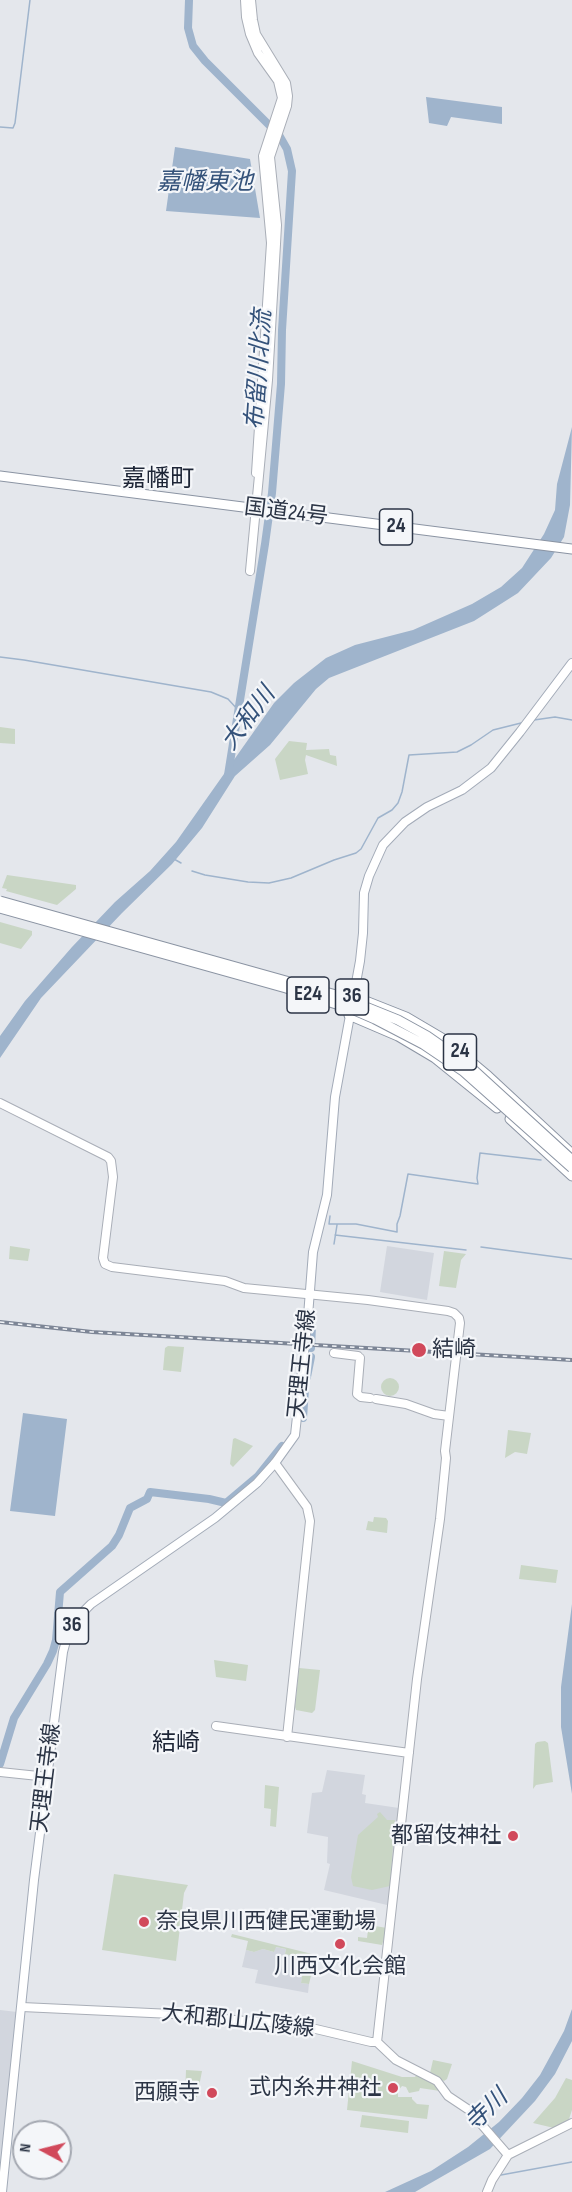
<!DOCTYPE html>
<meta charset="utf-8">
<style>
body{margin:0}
#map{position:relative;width:572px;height:2192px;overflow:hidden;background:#e4e7ec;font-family:"Sofia Sans Condensed",sans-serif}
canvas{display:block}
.north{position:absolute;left:12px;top:2120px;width:60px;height:60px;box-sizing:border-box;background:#f4f6f9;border:2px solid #a4a8b1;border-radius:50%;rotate:277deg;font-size:16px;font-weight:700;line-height:24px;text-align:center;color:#2b3445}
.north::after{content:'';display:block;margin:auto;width:21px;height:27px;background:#d1495b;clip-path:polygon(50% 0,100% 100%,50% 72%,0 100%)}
</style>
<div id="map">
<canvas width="572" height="2192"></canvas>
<div class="north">N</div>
</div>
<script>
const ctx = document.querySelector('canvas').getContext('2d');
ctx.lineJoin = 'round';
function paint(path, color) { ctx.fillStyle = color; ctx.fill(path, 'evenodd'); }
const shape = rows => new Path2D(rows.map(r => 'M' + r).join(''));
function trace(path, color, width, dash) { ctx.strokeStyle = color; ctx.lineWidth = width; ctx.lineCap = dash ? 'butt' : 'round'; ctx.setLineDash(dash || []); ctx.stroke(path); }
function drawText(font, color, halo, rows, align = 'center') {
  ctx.font = font + ' "Sofia Sans Condensed","Noto Sans JP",sans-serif'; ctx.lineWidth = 4.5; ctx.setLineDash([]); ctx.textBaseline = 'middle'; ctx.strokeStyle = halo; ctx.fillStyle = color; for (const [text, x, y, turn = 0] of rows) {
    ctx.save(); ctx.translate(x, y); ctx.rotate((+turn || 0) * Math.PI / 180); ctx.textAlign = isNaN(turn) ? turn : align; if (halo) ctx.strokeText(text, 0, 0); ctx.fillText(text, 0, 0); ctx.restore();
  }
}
const built = shape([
 [387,1246,434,1253,427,1300,380,1292],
 [327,1770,365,1775,362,1794,366,1795,365,1803,399,1808,390,1902,387,1905,324,1890,330,1864,327,1863,328,1837,307,1833,312,1793,322,1792],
 [275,1947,286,1949,285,1954,306,1959,301,1983,309,1984,308,1993,255,1983,258,1970,242,1967,246,1950,254,1952,263,1949,274,1952],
 [0,2010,17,2012,0,2171]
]);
const green = shape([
 [0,727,15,729,15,744,0,743],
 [289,741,307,743,306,750,329,749,330,755,336,756,337,766,306,755,305,760,308,774,280,780,275,759],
 [7,875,76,885,76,889,57,905,6,891,7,889,2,888],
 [0,922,32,931,32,935,21,949,0,943],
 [10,1246,30,1249,28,1261,9,1259],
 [444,1251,466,1254,461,1260,456,1288,439,1286],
 [168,1346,184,1347,181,1372,163,1370,165,1348],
 '381 1387a9 9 0 1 1 18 0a9 9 0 1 1-18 0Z',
 [508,1430,531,1433,527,1454,515,1452,505,1458],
 [235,1438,253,1446,233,1467,230,1464,233,1439],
 [374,1517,386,1518,388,1521,387,1533,366,1530,368,1521,373,1522],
 [521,1565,558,1570,556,1583,519,1579],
 [214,1660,248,1665,246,1681,216,1677],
 [299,1668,320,1670,315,1710,312,1713,296,1710,295,1707],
 [545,1741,548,1743,553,1782,536,1785,533,1789,535,1744,537,1742],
 [265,1785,279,1787,276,1827,270,1826,271,1809,264,1808],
 [380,1812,387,1820,395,1820,390,1886,372,1890,353,1886,351,1877,358,1835,378,1817,377,1814],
 [114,1874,188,1885,184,1893,176,1961,102,1950],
 [368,1912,376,1914,375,1926,387,1928,382,1945,358,1941,358,1937,367,1938,369,1922,367,1921],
 [232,1934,316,1955,309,1984,301,1983,305,1959,285,1954,286,1949,276,1947,274,1952,263,1949,254,1952,246,1950,248,1941,231,1937],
 [433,2060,452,2064,447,2079,444,2081,430,2073],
 [352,2061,402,2077,415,2077,417,2074,436,2085,440,2091,420,2088,419,2091,409,2093,406,2087,402,2086,398,2091,398,2097,412,2097,412,2099,417,2104,429,2105,427,2119,347,2110],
 [186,2070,202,2071,197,2097,185,2097],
 [566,2078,572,2080,572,2110,569,2119,554,2128,533,2123,555,2098],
 [362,2115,409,2121,408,2133,360,2127]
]);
const water = shape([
 [426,97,502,107,502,124,451,117,447,126,429,123],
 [175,147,250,159,260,218,166,211],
 [572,427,570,505,564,537,551,558,518,593,474,621,329,678,316,689,270,745,235,776,202,828,172,864,122,913,41,998,0,1058,0,1036,25,1001,72,947,115,902,150,871,176,842,274,703,294,683,326,658,355,645,413,630,472,604,501,587,522,568,544,534,555,510,557,484],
 [23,1413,67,1419,55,1516,10,1511],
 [572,1604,572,1794,561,1727,561,1687],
 [572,2009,572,2041,555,2074,535,2101,490,2149,415,2192,385,2192,431,2171,468,2147,499,2122,522,2098,540,2075,564,2031]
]);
const stream = shape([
 [0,127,13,128,15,123,30,0],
 [0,657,24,660,211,692,228,699,239,711],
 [534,720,555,717,572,720],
 [174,859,181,863],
 [192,871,205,875,248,882,269,883,291,878,334,860,356,853,361,849,378,818,392,810,398,803,402,792,409,755,457,752,471,745,493,730,521,723],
 [330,1216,329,1224,356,1224,397,1232,397,1224,400,1216,408,1174,478,1184,477,1178,480,1153,541,1160],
 [335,1235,466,1250],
 [334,1244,337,1225],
 [481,1247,572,1259],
 [501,2175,572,2162]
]);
const river = shape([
 [189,0,188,28,193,46,205,61,279,135,287,149,292,171,282,330,281,384,272,493,265,544,228,775],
 [311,1348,312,1326],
 [307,1377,311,1357],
 [303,1418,305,1389],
 [0,1764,14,1718,47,1664,53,1651,56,1640,60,1592,112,1546,119,1535,130,1508,147,1499,150,1492,209,1499,226,1503,258,1476,282,1446]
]);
const secondary = shape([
 [245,0,246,17,250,34,258,53,278,81,282,98,263,156,271,243,256,473],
 [250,571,268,380,276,244,277,225,270,157,287,106,288,96,286,83,256,34,253,20,251,0],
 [0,1103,108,1157,111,1161,113,1177,103,1258,105,1264,112,1267,225,1281,244,1288,368,1300,448,1311,454,1313,459,1318,460,1323,445,1451,446,1458,440,1519,417,1679,377,2042],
 [334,1353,358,1356],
 [360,1358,357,1394,361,1397,370,1398],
 [376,1399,406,1404,434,1414,449,1416],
 [275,1463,307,1507,310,1521,287,1737],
 [216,1726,409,1753],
 [0,1772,48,1777],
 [22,2007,172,2014,256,2022,286,2022,371,2042,377,2042,396,2060,437,2081,448,2096,478,2116,482,2125,508,2155],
 [487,2192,492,2180,508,2155,572,2123]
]);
const primary = shape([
 [2,2192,34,1880,63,1652,67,1637,77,1618,91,1604,215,1518,257,1483,275,1463,295,1435,308,1316,313,1252,327,1195,335,1097,360,961,363,933,364,893,369,876,383,845,405,822,427,807,462,790,491,768,520,732,572,663]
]);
const highway = shape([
 [0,476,572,549],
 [353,996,406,1017,445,1040,488,1076,572,1154],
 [349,1015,398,1036,435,1058,497,1108],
 [510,1119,572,1176]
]);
const rail = shape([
 [0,1322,92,1332,572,1360]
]);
const highwayBridge = shape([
 [0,901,336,995,398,1020,427,1036,467,1064,572,1160],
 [0,908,286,988,352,1009,375,1019,423,1044,463,1071,572,1168]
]);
const markers = [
 [419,1350,8,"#d1495b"],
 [513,1836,6,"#d1495b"],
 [144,1922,6,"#d1495b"],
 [340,1944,6,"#d1495b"],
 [393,2088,6,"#d1495b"],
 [212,2093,6,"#d1495b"]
];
const shields = [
 [396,527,33],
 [308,995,42],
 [352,997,33],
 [460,1052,33],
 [72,1626,33]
];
const shieldNames = [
 ["24",396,527],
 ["E24",308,995],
 ["36",352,997],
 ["24",460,1052],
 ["36",72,1626]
];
const streetNames = [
 ["国道24号",286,513,7],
 ["天理王寺線",303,1364,-84],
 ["天理王寺線",47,1778,-83],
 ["大和郡山広陵線",238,2022,6]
];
const poiNames = [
 ["結崎",432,1350,"left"],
 ["都留伎神社",501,1836],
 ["奈良県川西健民運動場",156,1922,"left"],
 ["川西文化会館",340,1967,"center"],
 ["式内糸井神社",381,2088],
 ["西願寺",200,2093]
];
const waterNames = [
 ["嘉幡東池",205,183],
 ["布留川北流",260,370,-86],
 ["大和川",249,719,-53],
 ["寺川",487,2111,-44]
];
const neighbourhoodNames = [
 ["嘉幡町",158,480],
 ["結崎",176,1744]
];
paint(built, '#d2d6de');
paint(green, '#c9d6c5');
paint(water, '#9fb4cc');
trace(stream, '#9fb4cc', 1.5);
trace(river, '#9fb4cc', 8);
trace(secondary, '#a9aeb7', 10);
trace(primary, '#a3abb8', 10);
trace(highway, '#8b94a3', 11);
trace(secondary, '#fff', 8);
trace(primary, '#fff', 8);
trace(highway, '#fff', 9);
trace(rail, '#7d8696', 4);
trace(rail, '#f4f6f9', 1.5, [4.5]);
trace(highwayBridge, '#8b94a3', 11, []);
trace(highwayBridge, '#fff', 9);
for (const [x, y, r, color] of markers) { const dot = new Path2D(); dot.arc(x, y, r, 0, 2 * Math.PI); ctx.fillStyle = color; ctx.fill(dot); trace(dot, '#f4f6f9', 2); }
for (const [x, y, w] of shields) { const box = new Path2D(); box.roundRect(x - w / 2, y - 18, w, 36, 4.5); ctx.fillStyle = '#f4f6f9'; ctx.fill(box); trace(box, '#2b3445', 1.5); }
drawText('bold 21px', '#2b3445', null, shieldNames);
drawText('22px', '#2b3445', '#f4f6f9', streetNames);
drawText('22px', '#2b3445', '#f4f6f9', poiNames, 'right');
drawText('italic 24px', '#34527a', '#f4f6f9', waterNames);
drawText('24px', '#1d2536', '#f4f6f9', neighbourhoodNames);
</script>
